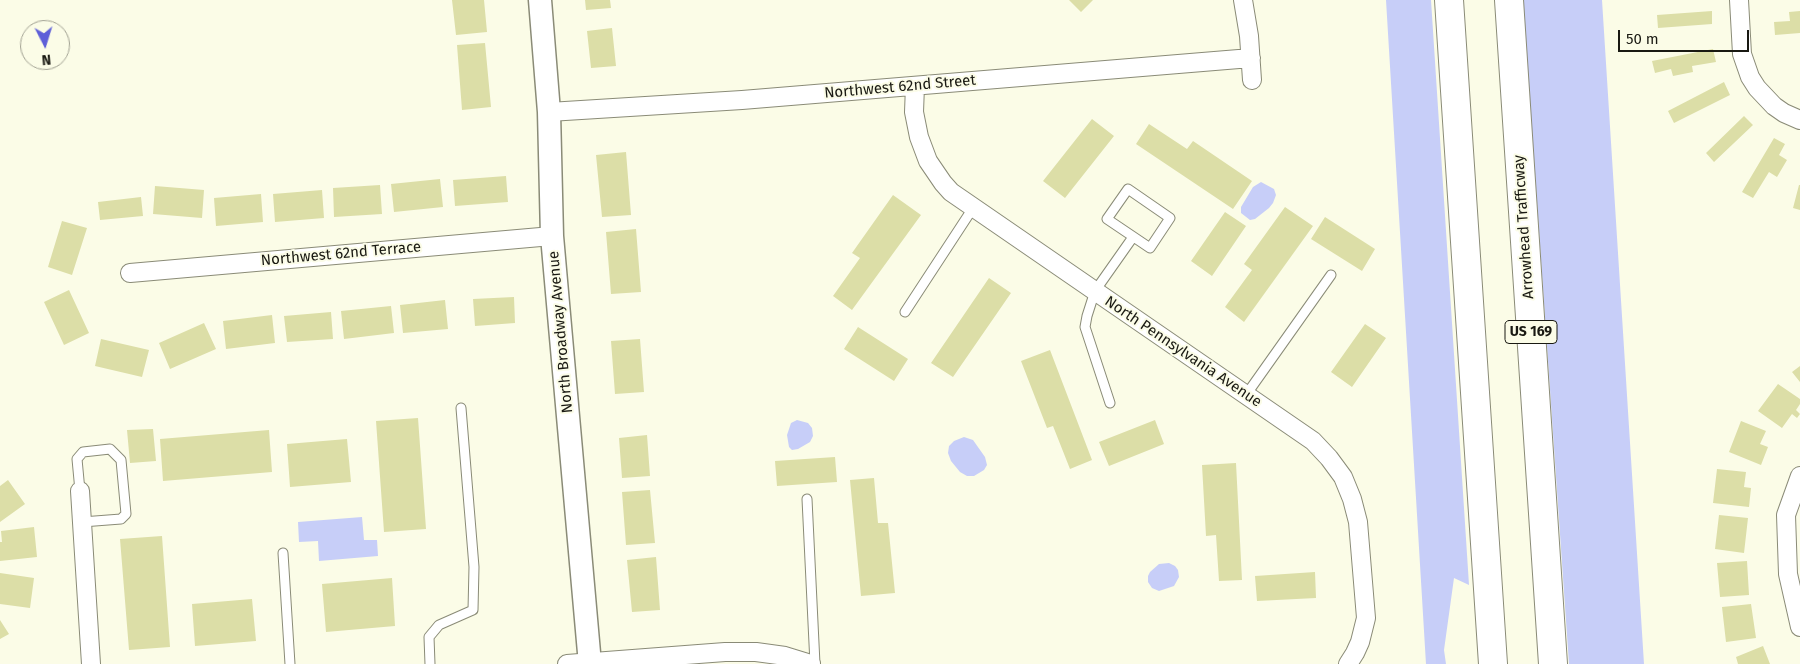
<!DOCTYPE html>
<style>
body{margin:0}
#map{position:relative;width:1800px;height:664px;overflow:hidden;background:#fbfce7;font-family:"Fira Sans",sans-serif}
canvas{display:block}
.north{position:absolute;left:20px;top:20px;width:50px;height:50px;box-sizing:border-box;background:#fbfce7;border:1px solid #a1a192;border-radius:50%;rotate:175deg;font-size:14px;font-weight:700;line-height:20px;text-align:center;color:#191912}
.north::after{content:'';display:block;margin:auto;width:18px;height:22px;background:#5e5fd8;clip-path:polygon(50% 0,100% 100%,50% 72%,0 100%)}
.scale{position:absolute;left:1618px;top:30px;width:131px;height:22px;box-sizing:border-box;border:2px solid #191912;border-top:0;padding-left:6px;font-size:15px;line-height:18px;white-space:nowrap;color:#191912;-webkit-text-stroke:4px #fbfce7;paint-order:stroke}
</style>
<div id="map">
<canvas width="1800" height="664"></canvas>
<div class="north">N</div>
<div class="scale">50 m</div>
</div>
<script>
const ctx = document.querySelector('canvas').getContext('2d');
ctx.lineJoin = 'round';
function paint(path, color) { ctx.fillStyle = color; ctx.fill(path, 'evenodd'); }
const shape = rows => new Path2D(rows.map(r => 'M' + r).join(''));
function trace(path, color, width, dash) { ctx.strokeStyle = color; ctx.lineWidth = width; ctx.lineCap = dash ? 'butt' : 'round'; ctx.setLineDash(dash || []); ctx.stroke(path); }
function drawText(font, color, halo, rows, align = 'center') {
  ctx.font = font + ' "Fira Sans",sans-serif'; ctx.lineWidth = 4; ctx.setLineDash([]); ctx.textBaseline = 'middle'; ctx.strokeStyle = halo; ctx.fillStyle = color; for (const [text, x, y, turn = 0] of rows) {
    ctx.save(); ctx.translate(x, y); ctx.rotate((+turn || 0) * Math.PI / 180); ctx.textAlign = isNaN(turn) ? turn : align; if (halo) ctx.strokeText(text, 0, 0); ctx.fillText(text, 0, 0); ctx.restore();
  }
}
const green = shape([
 [1386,0,1431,0,1469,585,1454,578,1444,650,1446,664,1426,664],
 [1523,0,1602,0,1644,664,1569,664],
 [1261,182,1274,189,1276,195,1273,203,1269,208,1255,219,1250,220,1241,213,1241,207,1253,187],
 [797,420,808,423,812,428,813,436,810,442,798,449,792,450,789,447,787,435,791,423],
 [964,437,973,440,985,457,987,465,984,470,974,476,967,476,960,472,951,461,948,453,949,446,954,441],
 [362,517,364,540,377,540,378,556,319,561,318,541,299,542,298,522],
 [1169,563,1175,566,1178,570,1179,577,1174,586,1159,591,1152,588,1148,582,1148,576,1150,572,1159,564]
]);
const building = shape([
 [452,0,484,0,487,32,456,35],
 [585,0,610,0,611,8,586,10],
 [1069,0,1093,0,1081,12],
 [1712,11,1712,24,1658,28,1657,15],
 [1800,11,1800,33,1775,35,1774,22,1790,21,1789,12],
 [612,28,616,66,591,68,587,31],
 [485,43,491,107,462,110,457,45],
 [1713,49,1716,62,1692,66,1693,72,1673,76,1671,69,1655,73,1652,61],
 [1724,82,1730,95,1674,123,1668,111],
 [1744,116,1753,125,1714,162,1706,153],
 [1092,119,1114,136,1065,198,1043,181],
 [1149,124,1187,149,1193,141,1252,181,1233,209,1136,144],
 [1774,138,1785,144,1779,155,1787,160,1777,177,1769,172,1753,198,1742,192],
 [626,152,631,215,602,217,596,155],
 [506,176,508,202,455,206,453,180],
 [440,179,443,207,394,212,391,184],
 [380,185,382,214,334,217,333,188],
 [1799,185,1800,185,1800,210,1793,208],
 [155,186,204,190,202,218,153,214],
 [322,190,324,218,275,222,273,194],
 [261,194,263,222,216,226,214,198],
 [893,195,921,215,852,310,833,296,860,258,852,253],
 [141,197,143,216,100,220,98,202],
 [1285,207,1313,226,1244,322,1225,307,1252,270,1244,264],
 [1225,212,1246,226,1212,276,1191,261],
 [1325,217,1375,249,1362,271,1311,239],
 [62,221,87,228,72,275,48,267],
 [636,229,641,292,611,294,606,232],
 [989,278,1011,293,953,377,931,363],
 [69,290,89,333,64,345,44,302],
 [514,297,515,323,475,326,473,299],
 [445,300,448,329,403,333,400,305],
 [391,306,394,333,344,339,341,311],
 [331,312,333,339,287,342,284,316],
 [272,315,275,343,226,349,223,321],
 [204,323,216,349,170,369,159,343],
 [1365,324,1386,338,1352,387,1331,372],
 [858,327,908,359,894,381,844,349],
 [101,339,149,350,142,377,95,366],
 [640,339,644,392,615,394,611,341],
 [1050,350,1092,460,1070,469,1053,426,1047,428,1021,361],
 [1800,366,1800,382,1792,372],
 [1778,384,1800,399,1800,404,1796,410,1800,414,1797,418,1792,414,1782,428,1758,411],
 [418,418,426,529,384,532,376,421],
 [1155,420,1164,444,1109,466,1099,442],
 [1741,421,1766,431,1760,444,1768,447,1761,465,1729,452],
 [153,429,156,461,130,463,127,430],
 [269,430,272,472,163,481,160,439],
 [647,435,650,476,622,478,619,438],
 [347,439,351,482,290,487,287,444],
 [835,457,837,482,777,486,775,461],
 [1236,463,1242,580,1219,581,1216,535,1206,536,1202,465],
 [1717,469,1746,472,1744,487,1751,488,1749,507,1713,503],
 [874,478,878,523,888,523,895,593,861,596,850,480],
 [8,480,25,504,0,522,0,486],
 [650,490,655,543,626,545,622,492],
 [1719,515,1748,518,1744,553,1715,549],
 [34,527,37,557,0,561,0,542,2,542,1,531],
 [162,536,170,647,129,650,120,539],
 [656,557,660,610,632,612,627,560],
 [1747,561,1749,595,1720,597,1717,563],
 [1315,572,1316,598,1257,601,1255,576],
 [0,573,34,578,30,608,0,604],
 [392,578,395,626,326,632,322,584],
 [252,599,256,641,195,646,192,604],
 [1751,604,1756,638,1726,642,1722,607],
 [0,620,9,634,0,639],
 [1763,646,1770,664,1738,664,1736,657]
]);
const service = shape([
 [1128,189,1170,218,1150,248,1107,219,1128,189],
 [905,312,973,208],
 [1246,395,1331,275],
 [1110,403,1085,327,1087,316,1095,291,1133,237],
 [80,491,77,459,83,452,110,449,121,460,126,514,121,519,82,522],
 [807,499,815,664],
 [283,553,290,664],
 [430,664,429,637,439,625,473,610,474,567,461,408]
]);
const minor = shape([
 [1243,0,1249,36,1252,80],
 [1739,0,1742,54,1750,77,1757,88,1774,106,1784,113,1800,120],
 [915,86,914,112,919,137,928,161,943,183,951,192,1313,441,1329,458,1343,477,1352,499,1358,522,1366,618,1360,642,1355,653,1348,664],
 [549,112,742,100,1251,58],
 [130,273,552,236],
 [1800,476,1786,515,1788,574,1800,627],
 [80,491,91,664],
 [567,664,725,652,756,652,785,656,811,664]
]);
const tertiary = shape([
 [540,0,549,112,552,236,590,664]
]);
const motorway = shape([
 [1449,0,1493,664],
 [1509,0,1553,664]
]);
const shields = [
 [1531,332,52]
];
const shieldNames = [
 ["US 169",1531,332]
];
const streetNames = [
 ["Northwest 62nd Street",900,87,-5],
 ["Arrowhead Trafficway",1524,227,-94],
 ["Northwest 62nd Terrace",341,254,-5],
 ["North Broadway Avenue",561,332,-95],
 ["North Pennsylvania Avenue",1183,352,34]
];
paint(green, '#c7cef8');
paint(building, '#dcdea7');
trace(service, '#8a8b77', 11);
trace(minor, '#8a8b77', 20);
trace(tertiary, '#8a8b77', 25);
trace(motorway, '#8a8b77', 30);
trace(service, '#fff', 9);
trace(minor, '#fff', 18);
trace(tertiary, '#fff', 22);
trace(motorway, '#fff', 28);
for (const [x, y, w] of shields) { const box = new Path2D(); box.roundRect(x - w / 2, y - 11.5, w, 23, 4); ctx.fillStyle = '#fbfce7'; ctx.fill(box); trace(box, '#191912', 1); }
drawText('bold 14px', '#191912', null, shieldNames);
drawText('15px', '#191912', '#fbfce7', streetNames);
</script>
